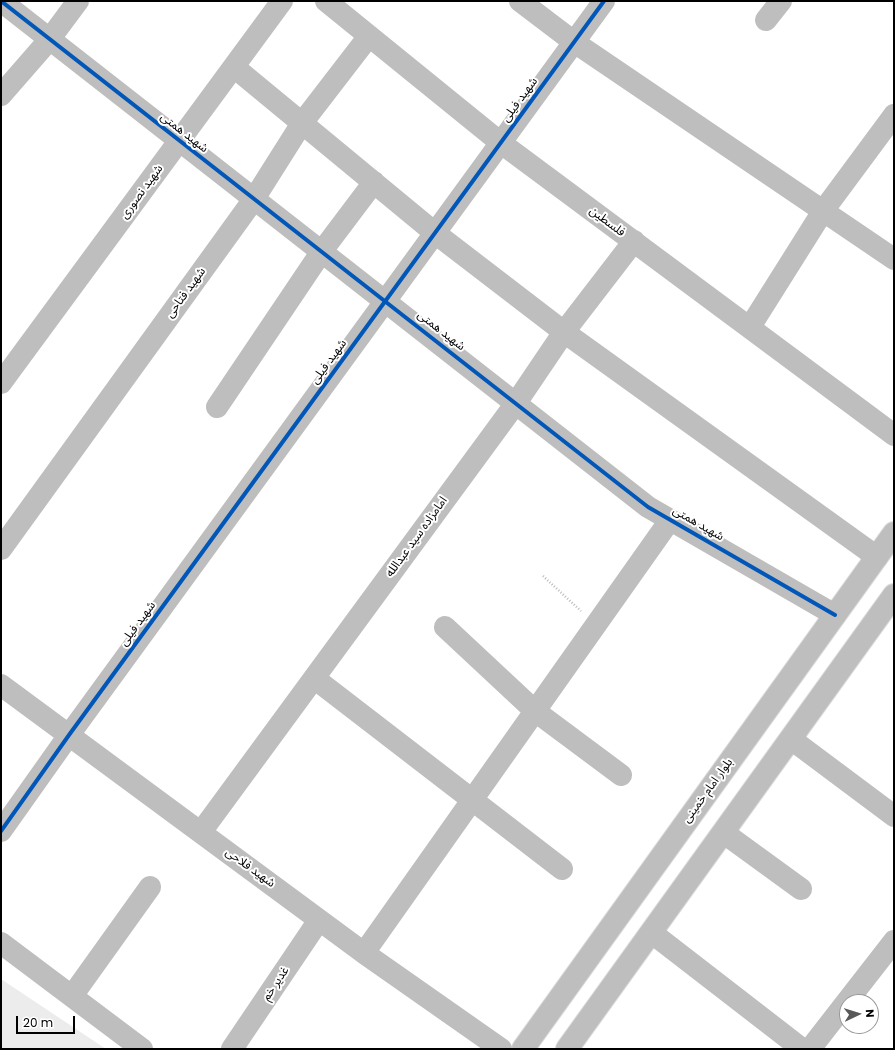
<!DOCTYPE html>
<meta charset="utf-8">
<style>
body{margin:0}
#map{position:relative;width:895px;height:1050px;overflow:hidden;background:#fff;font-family:Poppins,sans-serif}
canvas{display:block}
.frame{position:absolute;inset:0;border:2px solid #000;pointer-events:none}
.north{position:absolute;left:839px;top:994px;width:40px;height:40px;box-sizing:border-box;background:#fff;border:1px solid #999;border-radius:50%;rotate:86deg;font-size:11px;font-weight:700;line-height:16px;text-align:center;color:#000}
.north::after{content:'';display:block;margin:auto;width:14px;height:18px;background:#595959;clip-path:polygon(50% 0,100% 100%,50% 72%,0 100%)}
.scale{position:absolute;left:16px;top:1016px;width:59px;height:18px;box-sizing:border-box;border:2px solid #000;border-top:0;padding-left:5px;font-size:12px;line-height:14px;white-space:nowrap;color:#000;-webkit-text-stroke:3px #fff;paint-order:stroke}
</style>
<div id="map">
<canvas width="895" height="1050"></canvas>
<div class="frame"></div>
<div class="north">N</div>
<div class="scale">20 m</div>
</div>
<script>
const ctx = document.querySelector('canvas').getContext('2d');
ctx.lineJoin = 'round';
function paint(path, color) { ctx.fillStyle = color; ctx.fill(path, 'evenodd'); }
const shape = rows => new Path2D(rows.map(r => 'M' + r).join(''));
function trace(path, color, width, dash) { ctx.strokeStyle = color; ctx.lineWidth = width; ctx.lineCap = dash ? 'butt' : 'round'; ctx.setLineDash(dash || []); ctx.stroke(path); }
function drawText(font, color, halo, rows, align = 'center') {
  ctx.font = font + ' Poppins,"Noto Sans Arabic",sans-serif'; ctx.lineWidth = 4; ctx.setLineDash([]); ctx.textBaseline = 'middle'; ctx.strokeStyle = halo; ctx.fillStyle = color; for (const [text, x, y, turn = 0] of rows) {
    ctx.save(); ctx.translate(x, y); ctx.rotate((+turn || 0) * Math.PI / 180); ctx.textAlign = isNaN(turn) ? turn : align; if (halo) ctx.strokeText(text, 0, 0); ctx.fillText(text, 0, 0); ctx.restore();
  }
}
const green = shape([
 [1,979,106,1049,1,1049]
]);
const path = shape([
 [543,576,581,611]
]);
const minor = shape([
 [1,1,648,507,835,615],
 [326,1,501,143,894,435],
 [520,1,574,42,894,259],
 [766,20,781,1],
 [234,67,435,233,564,332,877,557],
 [1,95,49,40,78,1],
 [750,327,823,211,894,115],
 [1,383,282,1],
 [217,407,322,251,374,182],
 [1,549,254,199,302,123,369,36],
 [445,627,535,711,621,775],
 [314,678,562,869],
 [1,685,364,953,501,1049],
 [791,739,894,816],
 [1,831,69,735,604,1],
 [201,832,516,403,564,332,634,241],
 [724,833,801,889],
 [652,933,802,1049],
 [1,943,142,1049],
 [364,953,670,520],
 [72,996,150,887],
 [232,1049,319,920],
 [810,1049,894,941]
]);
const major = shape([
 [523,1049,894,533],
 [567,1049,894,595]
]);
const cycleway = shape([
 [1,1,648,507,835,615],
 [1,831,69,735,604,1]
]);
const streetNames = [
 ["شهید فیلی",520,100,-54],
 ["شهید همتی",184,133,38],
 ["شهید نصوری",142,192,-54],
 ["فلسطین",607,222,37],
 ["شهید فتاحی",186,293,-54],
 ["شهید همتی",441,331,38],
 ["شهید فیلی",329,362,-54],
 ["شهید همتی",698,524,30],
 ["امامزاده سید عبدالله",417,537,-54],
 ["شهید فیلی",138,624,-54],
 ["بلوار امام خمینی",708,791,-54],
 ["شهید فلاحی",250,868,36],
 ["غدیر خم",276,984,-56]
];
paint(green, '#ececec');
trace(major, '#dbdbdb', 24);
trace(path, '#b9b9b9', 2.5, [1, 2]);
trace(minor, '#bebebe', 22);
trace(major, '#bebebe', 22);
trace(cycleway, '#0057b8', 4);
drawText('12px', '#000', '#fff', streetNames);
</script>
